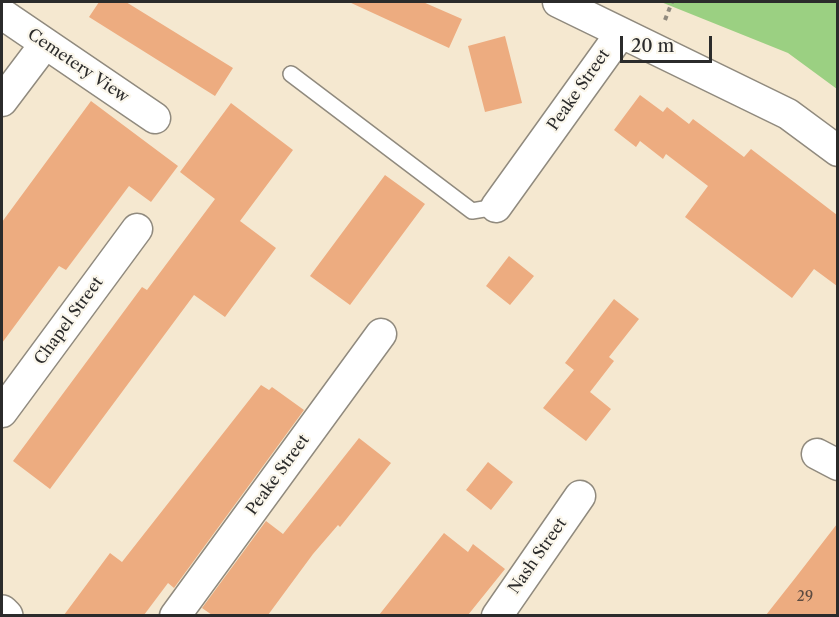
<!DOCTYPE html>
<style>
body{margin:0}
#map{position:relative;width:839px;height:617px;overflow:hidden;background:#f5e8d0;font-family:"Libre Caslon Text",serif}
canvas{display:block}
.frame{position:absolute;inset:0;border:3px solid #2b2b2b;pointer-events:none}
.scale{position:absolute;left:620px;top:36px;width:92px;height:27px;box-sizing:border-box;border:3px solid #2b2b2b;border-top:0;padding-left:8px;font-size:18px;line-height:21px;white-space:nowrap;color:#2b2b2b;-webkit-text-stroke:4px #fbf7ec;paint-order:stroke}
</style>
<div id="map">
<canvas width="839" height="617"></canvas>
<div class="frame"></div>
<div class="scale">20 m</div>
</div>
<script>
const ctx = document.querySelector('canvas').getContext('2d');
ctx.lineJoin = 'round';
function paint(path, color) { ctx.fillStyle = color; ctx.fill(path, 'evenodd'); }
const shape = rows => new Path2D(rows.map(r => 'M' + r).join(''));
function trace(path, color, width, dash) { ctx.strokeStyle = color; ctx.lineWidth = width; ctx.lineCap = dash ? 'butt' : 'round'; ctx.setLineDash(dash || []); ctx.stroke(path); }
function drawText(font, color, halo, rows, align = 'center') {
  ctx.font = font + ' "Libre Caslon Text",serif'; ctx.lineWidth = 4.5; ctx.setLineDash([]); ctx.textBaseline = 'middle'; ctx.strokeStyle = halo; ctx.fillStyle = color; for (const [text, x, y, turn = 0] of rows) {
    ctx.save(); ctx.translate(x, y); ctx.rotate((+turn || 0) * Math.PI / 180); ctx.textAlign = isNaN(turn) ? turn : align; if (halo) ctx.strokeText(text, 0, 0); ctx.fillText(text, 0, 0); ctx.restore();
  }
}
const green = shape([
 [661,2,837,2,837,89,788,53]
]);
const building = shape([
 [99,2,126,2,233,68,215,96,89,17],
 [349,2,423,2,462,19,449,48],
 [505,36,522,103,485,112,468,46],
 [640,95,663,112,667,107,689,124,693,119,744,157,751,149,837,215,837,286,814,269,792,298,685,217,708,186,666,154,663,159,640,141,636,147,614,130],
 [91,101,178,166,151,202,129,186,66,270,59,266,2,343,2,222],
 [231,103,293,150,240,221,276,248,225,317,194,295,50,489,13,461,142,287,147,290,215,199,180,172],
 [385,175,425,204,350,305,310,276],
 [509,256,534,276,510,305,486,286],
 [614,299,639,319,609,357,614,361,590,392,611,409,586,441,543,408,574,370,565,363],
 [261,385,269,390,272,387,304,410,174,588,168,583,144,615,64,615,110,553,122,562],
 [359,438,391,463,340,527,338,525,313,554,268,615,212,615,202,608,266,521,283,534],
 [488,462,513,482,491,510,466,490],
 [837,524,837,615,766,615,796,577],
 [444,533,468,552,473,544,505,569,468,615,379,615]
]);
const path = shape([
 [665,20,672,2]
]);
const service = shape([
 [291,74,472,211,496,207]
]);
const minor = shape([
 [558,2,788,114,838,151],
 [2,14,155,118],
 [2,101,45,44],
 [496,207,621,33],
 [2,412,137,229],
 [817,454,838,465],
 [175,616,381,334],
 [497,616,580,496]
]);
const secondary = shape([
 [2,612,6,616]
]);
const numberNames = [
 ["29",805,597]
];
const streetNames = [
 ["Cemetery View",78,66,34],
 ["Peake Street",579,90,-55],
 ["Chapel Street",69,321,-54],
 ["Peake Street",278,475,-54],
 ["Nash Street",538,556,-55]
];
paint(green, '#9bd082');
paint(building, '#edac80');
trace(service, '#908a7e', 18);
trace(minor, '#908a7e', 33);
trace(secondary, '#908a7e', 36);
trace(path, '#908a7e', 4, [4.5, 4.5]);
trace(service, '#fff', 15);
trace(minor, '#fff', 30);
trace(secondary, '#fff', 33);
drawText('14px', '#5c4b40', null, numberNames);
drawText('16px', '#2b2b2b', '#fbf7ec', streetNames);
</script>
